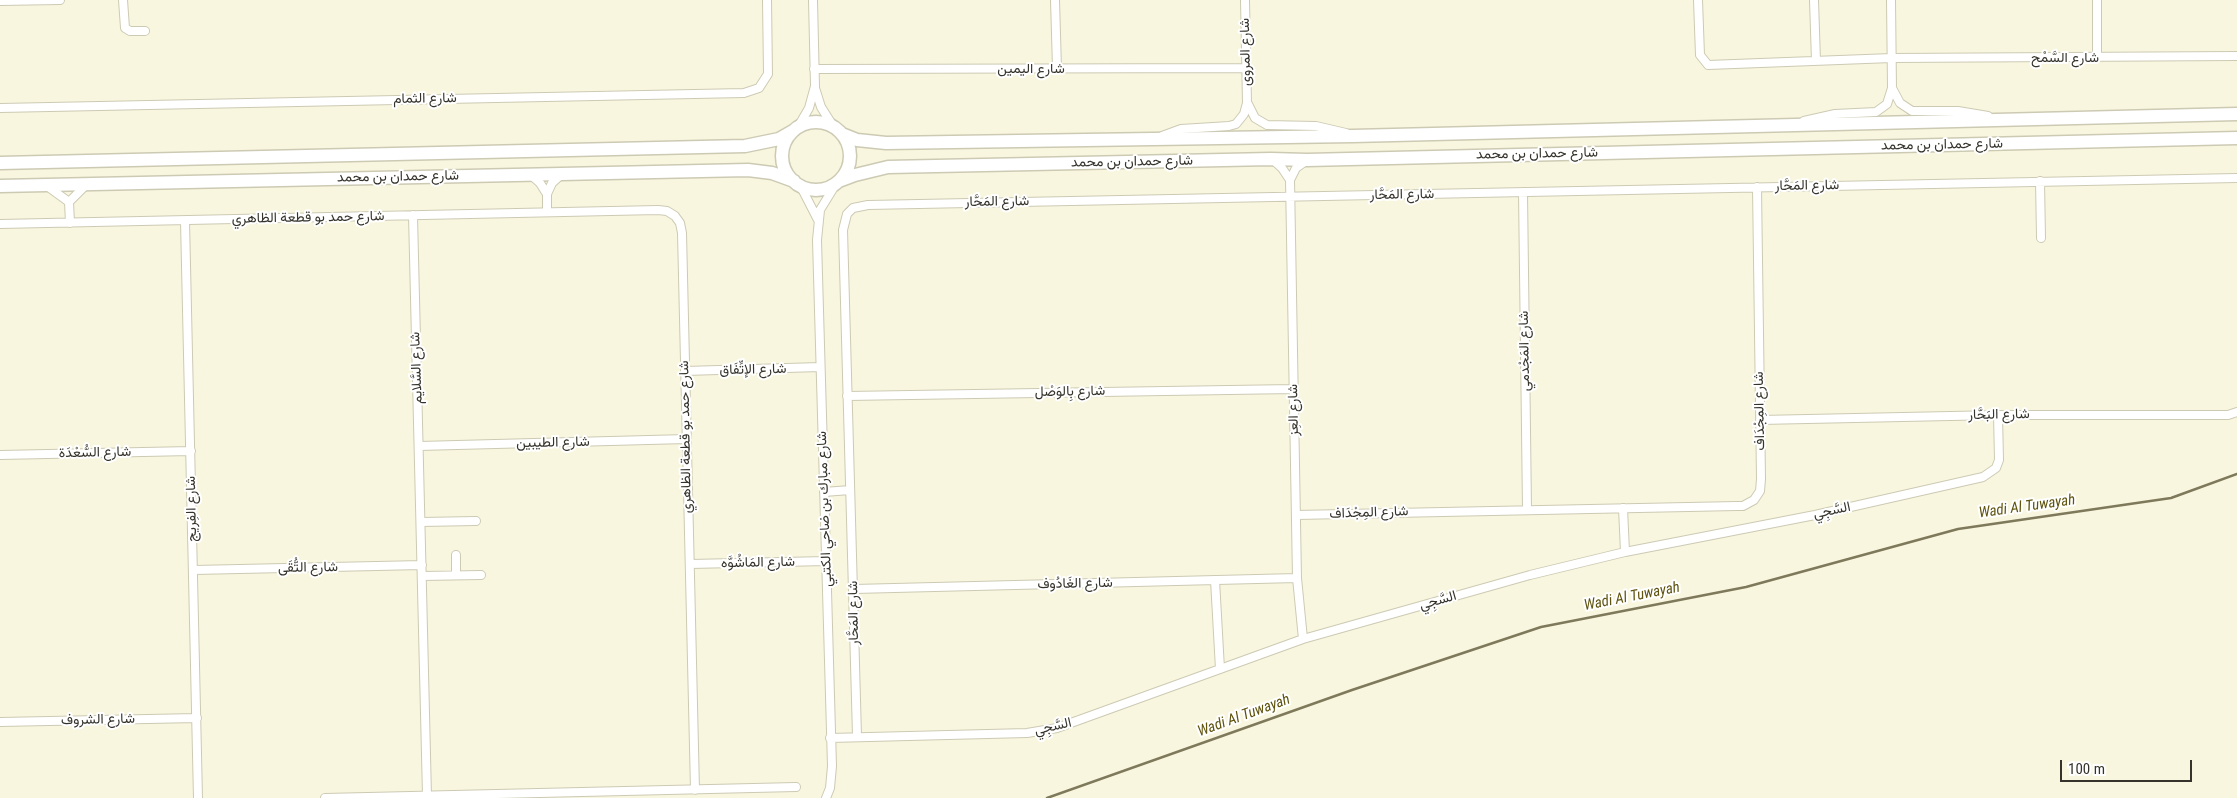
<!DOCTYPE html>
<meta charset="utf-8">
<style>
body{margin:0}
#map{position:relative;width:2237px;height:798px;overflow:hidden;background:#f9f6df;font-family:"Roboto Condensed",sans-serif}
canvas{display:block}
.scale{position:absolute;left:2060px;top:760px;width:132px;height:22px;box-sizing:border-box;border:2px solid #35332b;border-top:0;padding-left:6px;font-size:15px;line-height:18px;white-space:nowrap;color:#35332b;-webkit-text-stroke:4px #fff;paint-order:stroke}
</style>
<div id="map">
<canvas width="2237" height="798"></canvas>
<div class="scale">100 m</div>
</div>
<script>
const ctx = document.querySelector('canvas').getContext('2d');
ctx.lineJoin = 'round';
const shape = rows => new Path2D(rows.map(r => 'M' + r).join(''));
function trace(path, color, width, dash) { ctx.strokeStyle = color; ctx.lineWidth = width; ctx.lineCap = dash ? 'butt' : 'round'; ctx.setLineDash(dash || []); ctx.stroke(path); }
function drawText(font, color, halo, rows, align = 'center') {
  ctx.font = font + ' "Roboto Condensed",Vazirmatn,sans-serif'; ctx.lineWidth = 4; ctx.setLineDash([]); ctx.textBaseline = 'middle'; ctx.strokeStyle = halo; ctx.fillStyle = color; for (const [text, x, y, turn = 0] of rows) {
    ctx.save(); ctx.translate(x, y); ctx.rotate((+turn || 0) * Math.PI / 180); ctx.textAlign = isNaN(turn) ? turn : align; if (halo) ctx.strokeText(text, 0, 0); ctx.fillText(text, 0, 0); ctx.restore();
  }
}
const stream = shape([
 [1047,798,1352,690,1541,627,1746,587,1958,529,2171,498,2237,474]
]);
const minor = shape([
 [123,0,125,28,130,31,145,31],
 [1055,0,1057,68],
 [1698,0,1700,55,1708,65,1892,58,2237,56],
 [1814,0,1816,61],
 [2097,0,2097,58],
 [0,1,60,0],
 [814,69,1247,68],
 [815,88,821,107,833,126],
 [1892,88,1900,103,1912,111,1958,111,1988,116],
 [1248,104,1255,118,1267,125,1316,126,1346,133],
 [0,108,744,93,759,88,768,74,767,0],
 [1804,121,1835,114,1876,112,1887,104,1892,88,1891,0],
 [798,127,809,108,815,86,813,0],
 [1162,136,1181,129,1229,126,1236,124,1244,114,1247,103,1245,0],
 [1273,160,1282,168,1290,180],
 [531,175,540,183,547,194],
 [2040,181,2041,238],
 [800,185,818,220],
 [47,186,69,202,70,223],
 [1523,192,1527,509],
 [69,202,86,185],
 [547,212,547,194,552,183,562,174],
 [413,215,427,796],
 [185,221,198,798],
 [0,224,658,210,667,211,675,216,680,223,682,233,695,790],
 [685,371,820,367],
 [847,396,1293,389],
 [1760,420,1998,415,2228,415,2237,412],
 [419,446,687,439],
 [0,455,191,451],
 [824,492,850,490],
 [1623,508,1625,552],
 [1296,515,1737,506,1743,506,1754,500,1760,491,1761,479,1757,187],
 [421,522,476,521],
 [690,564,827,561],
 [194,570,422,565],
 [456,575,456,555],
 [422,576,481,575],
 [1215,580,1220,669],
 [854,589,1297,578],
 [1303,639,1297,578,1290,180,1296,168,1306,161],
 [0,722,197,718],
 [857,736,843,230,847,214,853,208,868,205,2237,178],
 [830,738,1027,733,1057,728,1303,639,1530,575,1625,552,1815,515,1983,477,1996,468,1999,460,1998,415],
 [325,798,796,787],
 [826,798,830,788,832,766,817,240,820,210,836,184]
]);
const primary = shape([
 '782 156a34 34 0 1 1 68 0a34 34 0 1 1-68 0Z',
 [842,134,857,140,886,143,1353,136,2237,114],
 [0,163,745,146,779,139,793,131],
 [839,181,855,175,888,167,1271,159,1307,160,2237,138],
 [0,186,748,170,772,173,794,181]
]);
const streetNames = [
 ["شارع المروى",1246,52,-91],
 ["شارع السَّمْح",2065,58],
 ["شارع اليمين",1031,69],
 ["شارع الثمام",425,99,-1],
 ["شارع حمدان بن محمد",1942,145,-1],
 ["شارع حمدان بن محمد",1537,154,-1],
 ["شارع حمدان بن محمد",1132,162,-1],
 ["شارع حمدان بن محمد",398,177,-1],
 ["شارع المَحَّار",1807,186,-1],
 ["شارع المَحَّار",1402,195,-1],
 ["شارع المَحَّار",997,202,-1],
 ["شارع حمد بو قطعة الظاهري",308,218,-1],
 ["شارع المَجْدمي",1525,351,-91],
 ["شارع السَّلايم",417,368,-92],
 ["شارع الإتِّفَاق",753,370,-1],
 ["شارع بِالوَصْل",1070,392,-1],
 ["شارع العِز",1294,410,-91],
 ["شارع المِجْدَاف",1760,411,-91],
 ["شارع البَحَّار",1999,415,-1],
 ["شارع حمد بو قطعة الظاهري",686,437,-91],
 ["شارع الطيبين",553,443,-1],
 ["شارع السُّعْدَة",95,453,-1],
 ["شارع الفِريج",192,509,-91],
 ["شارع مبارك بن ضاحي الكتبي",825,509,-92],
 ["السَّجِي",1832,511,-12],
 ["شارع المِجْدَاف",1369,513,-2],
 ["شارع المَاشُوَّه",758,563,-1],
 ["شارع التُّقَى",308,568,-1],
 ["شارع الغَادُوف",1075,584,-1],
 ["السَّجِي",1438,601,-16],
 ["شارع المَحَّار",854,613,-91],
 ["شارع الشروف",98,720,-1],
 ["السَّجِي",1053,727,-13]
];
const waterNames = [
 ["Wadi Al Tuwayah",2027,507,-8],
 ["Wadi Al Tuwayah",1632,597,-11],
 ["Wadi Al Tuwayah",1244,716,-20]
];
trace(stream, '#7e795b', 2.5);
trace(minor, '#cdcab4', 10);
trace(primary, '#cdcab4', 15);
trace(minor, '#fff', 8);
trace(primary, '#fff', 12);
drawText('14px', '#35332b', '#fff', streetNames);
drawText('italic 15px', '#5f530e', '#fff', waterNames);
</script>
